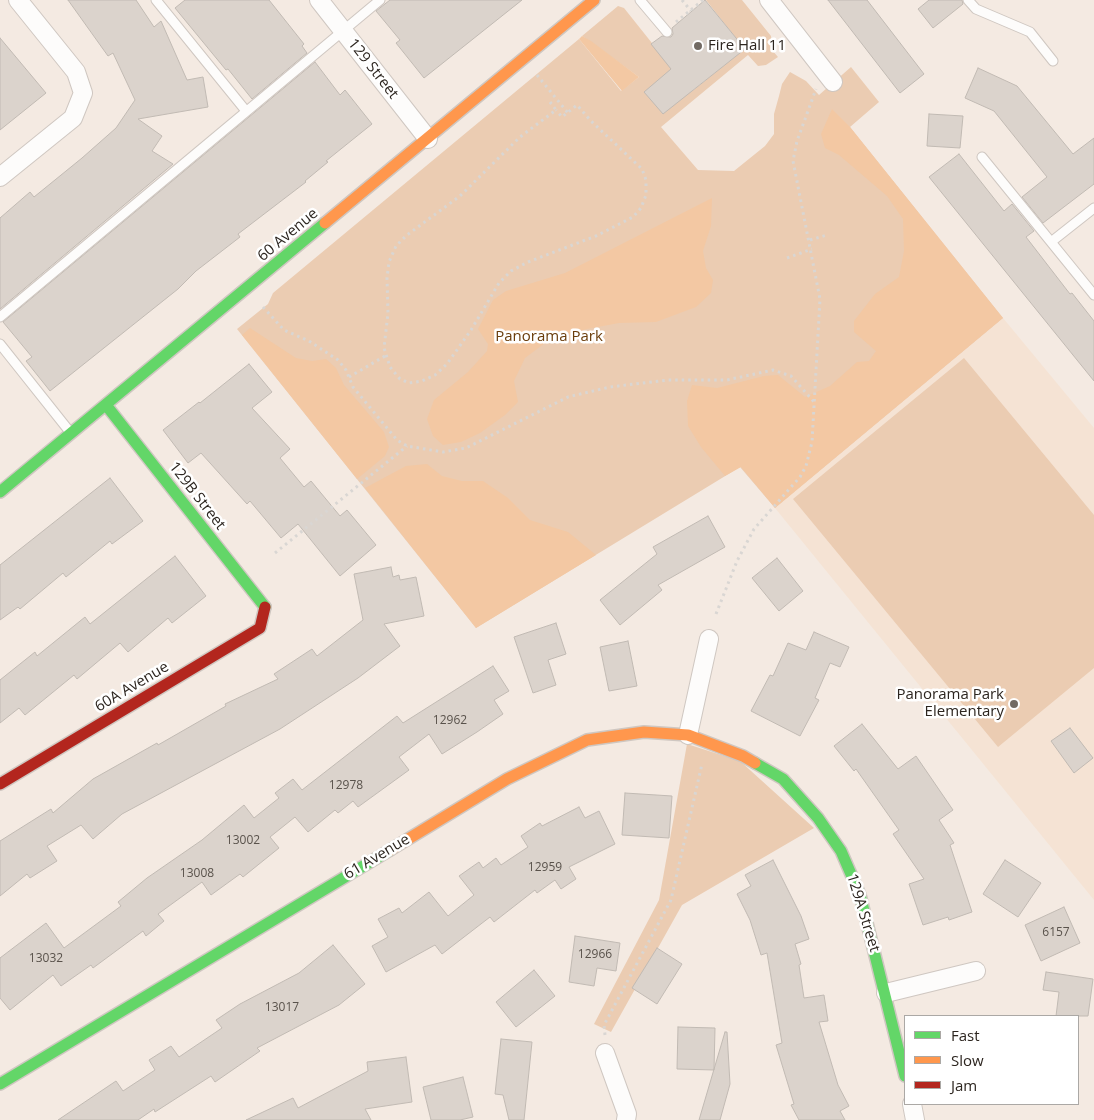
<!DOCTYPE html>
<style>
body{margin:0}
#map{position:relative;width:1094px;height:1120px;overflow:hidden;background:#f4eae2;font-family:"Open Sans",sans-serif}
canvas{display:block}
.legend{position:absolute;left:904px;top:1015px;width:175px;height:90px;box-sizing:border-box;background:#fff;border:1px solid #aba8a5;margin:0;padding:6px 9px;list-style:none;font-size:15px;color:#2c251f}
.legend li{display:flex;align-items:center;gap:10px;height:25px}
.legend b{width:25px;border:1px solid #aba8a5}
</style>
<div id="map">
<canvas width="1094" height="1120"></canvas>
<ul class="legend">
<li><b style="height:6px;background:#63d668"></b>Fast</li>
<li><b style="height:6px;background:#ff974d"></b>Slow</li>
<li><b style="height:6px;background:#b3261e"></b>Jam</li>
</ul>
</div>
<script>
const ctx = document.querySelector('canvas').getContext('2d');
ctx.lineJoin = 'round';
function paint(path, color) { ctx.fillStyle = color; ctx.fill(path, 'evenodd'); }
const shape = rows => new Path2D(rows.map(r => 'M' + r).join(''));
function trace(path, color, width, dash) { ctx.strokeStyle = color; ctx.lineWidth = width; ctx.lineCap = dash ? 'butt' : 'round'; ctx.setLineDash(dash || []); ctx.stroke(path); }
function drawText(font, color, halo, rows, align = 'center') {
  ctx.font = font + ' "Open Sans",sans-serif'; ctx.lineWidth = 5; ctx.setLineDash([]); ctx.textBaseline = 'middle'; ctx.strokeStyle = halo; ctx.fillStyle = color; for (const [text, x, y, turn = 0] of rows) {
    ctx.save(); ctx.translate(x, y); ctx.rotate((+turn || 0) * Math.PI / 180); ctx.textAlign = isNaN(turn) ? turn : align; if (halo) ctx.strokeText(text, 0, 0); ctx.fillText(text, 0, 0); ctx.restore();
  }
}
const built = shape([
 [1003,318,1094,428,1094,900,775,508]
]);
const green = shape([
 [706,0,742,0,771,36,772,50,778,57,766,65,758,66,748,55,661,127,698,170,734,171,765,146,774,134,774,114,779,96,782,84,790,72,806,81,819,95,851,67,879,102,850,127,1003,318,775,508,740,467,476,628,237,329,268,304,273,293,579,39,621,91,639,77,582,36,618,6,624,8,691,92,744,49],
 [964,358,1094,515,1094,668,998,747,793,499],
 [687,744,740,761,814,828,682,905,611,1032,594,1024,659,900]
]);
const forest = shape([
 [582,36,591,41,639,77,622,91,579,39],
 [832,109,850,127,1003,318,775,508,741,467,725,476,701,447,688,426,687,401,692,385,717,388,764,376,778,375,805,397,830,386,857,362,869,361,876,351,854,332,854,321,875,294,899,277,904,251,903,219,887,196,839,155,825,148,821,134],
 [712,198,711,226,703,251,706,268,713,280,711,293,696,307,656,322,619,323,587,329,549,340,525,358,514,381,518,402,505,415,480,433,461,442,443,445,433,436,427,419,434,400,468,372,487,351,488,344,478,329,493,300,506,291,565,273],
 [250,328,296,358,312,361,326,359,336,368,344,385,384,432,389,447,385,456,357,479,242,335],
 [427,464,442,476,462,481,483,481,508,498,530,520,568,532,596,555,476,628,365,488,406,466]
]);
const building = shape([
 [68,0,136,0,154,27,161,21,187,80,203,77,208,107,138,119,162,136,152,151,173,164,0,309,0,218,30,192,34,197,82,158,116,128,135,100,113,53,108,56,68,0],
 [185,0,269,0,304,44,302,46,307,53,252,99,228,69,226,70,175,8,185,0],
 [390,0,522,0,424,78,396,43,400,40,376,11,390,0],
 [705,0,745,49,663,114,644,92,671,69,651,44,662,36,671,37,673,34,672,28,705,0],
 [828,0,867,0,924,74,900,93,828,0],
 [929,0,962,0,963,4,933,28,918,9,929,0],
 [0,38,46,93,0,130,0,38],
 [315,62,340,95,345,90,372,124,326,161,328,162,305,181,306,182,238,234,240,237,196,271,178,289,50,391,26,361,32,357,3,322,315,62],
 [978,68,1017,86,1073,154,1094,138,1094,184,1043,223,1022,197,1047,177,994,111,965,98,978,68],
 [929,114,963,116,960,148,927,146,929,114],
 [959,154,1004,211,1012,204,1034,231,1026,237,1070,294,1072,293,1094,321,1094,381,929,177,959,154],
 [249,364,272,392,252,408,290,449,280,458,304,487,311,481,340,516,347,510,376,545,340,576,298,524,281,538,250,501,247,504,201,453,188,463,163,430,199,402,200,403,249,364],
 [110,478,143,521,112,544,110,541,66,577,63,573,20,609,18,607,0,620,0,565,110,478],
 [708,516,725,547,658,585,662,590,620,625,600,600,657,554,653,547,708,516],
 [175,556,206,596,172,623,168,618,128,652,120,643,77,679,74,675,25,715,19,708,0,723,0,680,35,652,37,656,85,617,90,624,175,556],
 [777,558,803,591,779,611,752,578,777,558],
 [391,567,393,577,399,575,400,580,416,577,424,616,384,624,400,646,358,678,280,729,122,814,93,839,81,825,47,846,57,861,30,878,27,874,0,896,0,841,51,809,53,813,93,779,157,743,158,745,226,706,225,704,278,679,274,674,312,649,317,656,363,620,354,574,391,567],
 [556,623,566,654,548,660,556,685,533,693,514,637,556,623],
 [814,632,849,647,840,667,830,663,815,698,819,700,800,736,751,711,770,675,773,676,788,643,806,650,814,632],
 [628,641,637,686,609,691,600,647,628,641],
 [493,666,509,691,494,700,503,714,477,732,442,754,429,734,399,757,409,770,358,807,353,801,338,813,335,810,308,832,295,817,270,837,279,848,243,877,240,874,211,895,202,882,158,914,164,921,146,936,143,931,93,968,91,965,61,986,53,975,10,1010,0,998,0,958,46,923,64,948,121,906,118,902,147,878,202,840,244,805,254,818,279,798,275,793,293,779,302,790,397,716,403,723,493,666],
 [862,724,898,769,916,756,953,810,939,820,954,843,950,845,972,912,949,920,948,917,923,925,909,884,924,879,893,834,899,830,856,769,854,771,834,746,862,724],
 [1070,728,1093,758,1074,773,1051,741,1070,728],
 [625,793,672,796,669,838,622,835,625,793],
 [579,807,585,818,599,811,615,844,569,867,576,879,561,889,555,880,537,893,535,890,494,922,490,917,442,954,435,945,386,972,372,946,388,937,378,919,399,908,402,913,429,892,448,916,474,895,459,876,479,862,483,868,496,858,501,865,528,847,521,836,540,823,542,826,579,807],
 [773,860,801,916,809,939,795,944,801,964,799,965,804,998,824,995,828,1021,819,1022,838,1085,849,1106,840,1111,845,1120,799,1120,791,1105,794,1104,776,1045,782,1043,767,953,761,955,750,920,737,894,751,886,745,875,773,860],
 [1005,860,1041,883,1018,917,983,894,1005,860],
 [1064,907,1080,943,1041,961,1025,925,1064,907],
 [575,936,620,943,616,971,597,968,594,986,569,982,575,936],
 [333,945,365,984,339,1005,257,1048,260,1051,215,1082,211,1076,155,1112,154,1109,138,1120,58,1120,116,1081,123,1091,155,1070,149,1060,171,1046,179,1057,222,1028,216,1020,240,1004,299,973,333,945],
 [657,948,682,964,657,1004,632,988,657,948],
 [534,970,555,996,516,1027,496,1002,534,970],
 [1046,972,1093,979,1088,1016,1056,1016,1059,992,1043,990,1046,972],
 [678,1027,715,1028,714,1070,677,1069,678,1027],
 [725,1032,727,1032,730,1084,720,1120,699,1120,725,1032],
 [501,1039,532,1042,524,1120,509,1120,503,1095,495,1094,501,1039],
 [406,1057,412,1102,365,1109,371,1120,246,1120,293,1098,298,1108,368,1071,367,1062,406,1057],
 [463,1077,473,1117,460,1120,431,1120,423,1087,463,1077]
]);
const path = shape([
 [682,0,691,11],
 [676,22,703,0],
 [537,75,568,113],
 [550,102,556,110,520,137,460,196,407,235,396,246,389,262,387,278,388,313,384,348,390,367,400,379,409,383,422,381,435,375,447,364,471,330,499,283,511,271,528,262,596,236,633,217,641,208,646,195,646,180,642,169,591,121,577,105,562,117,556,110],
 [810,240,827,235],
 [787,258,812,249],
 [263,307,284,330,309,341,338,360,346,370,353,387,397,440,407,446,443,452,466,448,568,397,610,387,668,380,727,380,773,370,791,376,815,403],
 [349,377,385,356],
 [275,553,407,446],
 [716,614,737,561,754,529,800,477,806,466,812,442,820,299,793,161,797,141,816,89],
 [605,1035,604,1025,671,900,702,764]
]);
const lane = shape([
 [156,0,246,111],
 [640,0,667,32],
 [968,0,976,9,1030,32,1053,61],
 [982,157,1094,295],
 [1051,242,1094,208],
 [0,317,380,0],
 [0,344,70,432]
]);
const street = shape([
 [319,0,428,139],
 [769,0,833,82],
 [0,177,73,118,83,93,76,72,18,0],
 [688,735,709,639],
 [886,993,976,971],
 [605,1053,627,1114,626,1120],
 [912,1104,915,1120]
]);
const fast = shape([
 [106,405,265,607],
 [0,492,325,223],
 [755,763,783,779,818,818,841,851,860,895,905,1076],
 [0,1084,390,850]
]);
const slow = shape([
 [325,223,594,0],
 [390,850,507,779,587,740,644,732,688,735,743,756,755,763]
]);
const jam = shape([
 [0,784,260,628,265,607]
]);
const markers = [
 [698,46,5,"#726a63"],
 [1014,704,5,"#726a63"]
];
const numberNames = [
 ["12962",450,721],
 ["12978",346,786],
 ["13002",243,841],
 ["12959",545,868],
 ["13008",197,874],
 ["6157",1056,933],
 ["12966",595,955],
 ["13032",46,959],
 ["13017",282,1008]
];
const poiNames = [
 ["Fire Hall 11",708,46],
 ["Panorama Park",1004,695,"right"],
 ["Elementary",1004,712,"right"]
];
const streetNames = [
 ["129 Street",373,69,52],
 ["60 Avenue",288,235,-40],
 ["129B Street",197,496,52],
 ["60A Avenue",132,687,-31],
 ["61 Avenue",377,857,-31],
 ["129A Street",863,913,73]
];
const parkNames = [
 ["Panorama Park",549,337]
];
paint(built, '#f5e3d4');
paint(green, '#ebccb2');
paint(forest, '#f3c8a3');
paint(building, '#dbd3cc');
trace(building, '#c1bab3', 1);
trace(lane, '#cfc7c1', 11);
trace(street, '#cfc7c1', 20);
trace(fast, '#cfc7c1', 14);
trace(slow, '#cfc7c1', 14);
trace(jam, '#cfc7c1', 14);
trace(path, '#d9d6d3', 3, [2.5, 4]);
trace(lane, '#fdfcfb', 9);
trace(street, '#fdfcfb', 18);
trace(fast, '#63d668', 11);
trace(slow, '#ff974d', 11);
trace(jam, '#b3261e', 11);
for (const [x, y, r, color] of markers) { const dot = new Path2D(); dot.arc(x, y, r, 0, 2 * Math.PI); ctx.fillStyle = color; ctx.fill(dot); trace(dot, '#fff', 2); }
drawText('12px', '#59524b', null, numberNames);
drawText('15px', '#2c251f', '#fff', poiNames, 'left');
drawText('15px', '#2c251f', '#fff', streetNames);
drawText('15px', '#6a3d0c', '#fff', parkNames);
</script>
